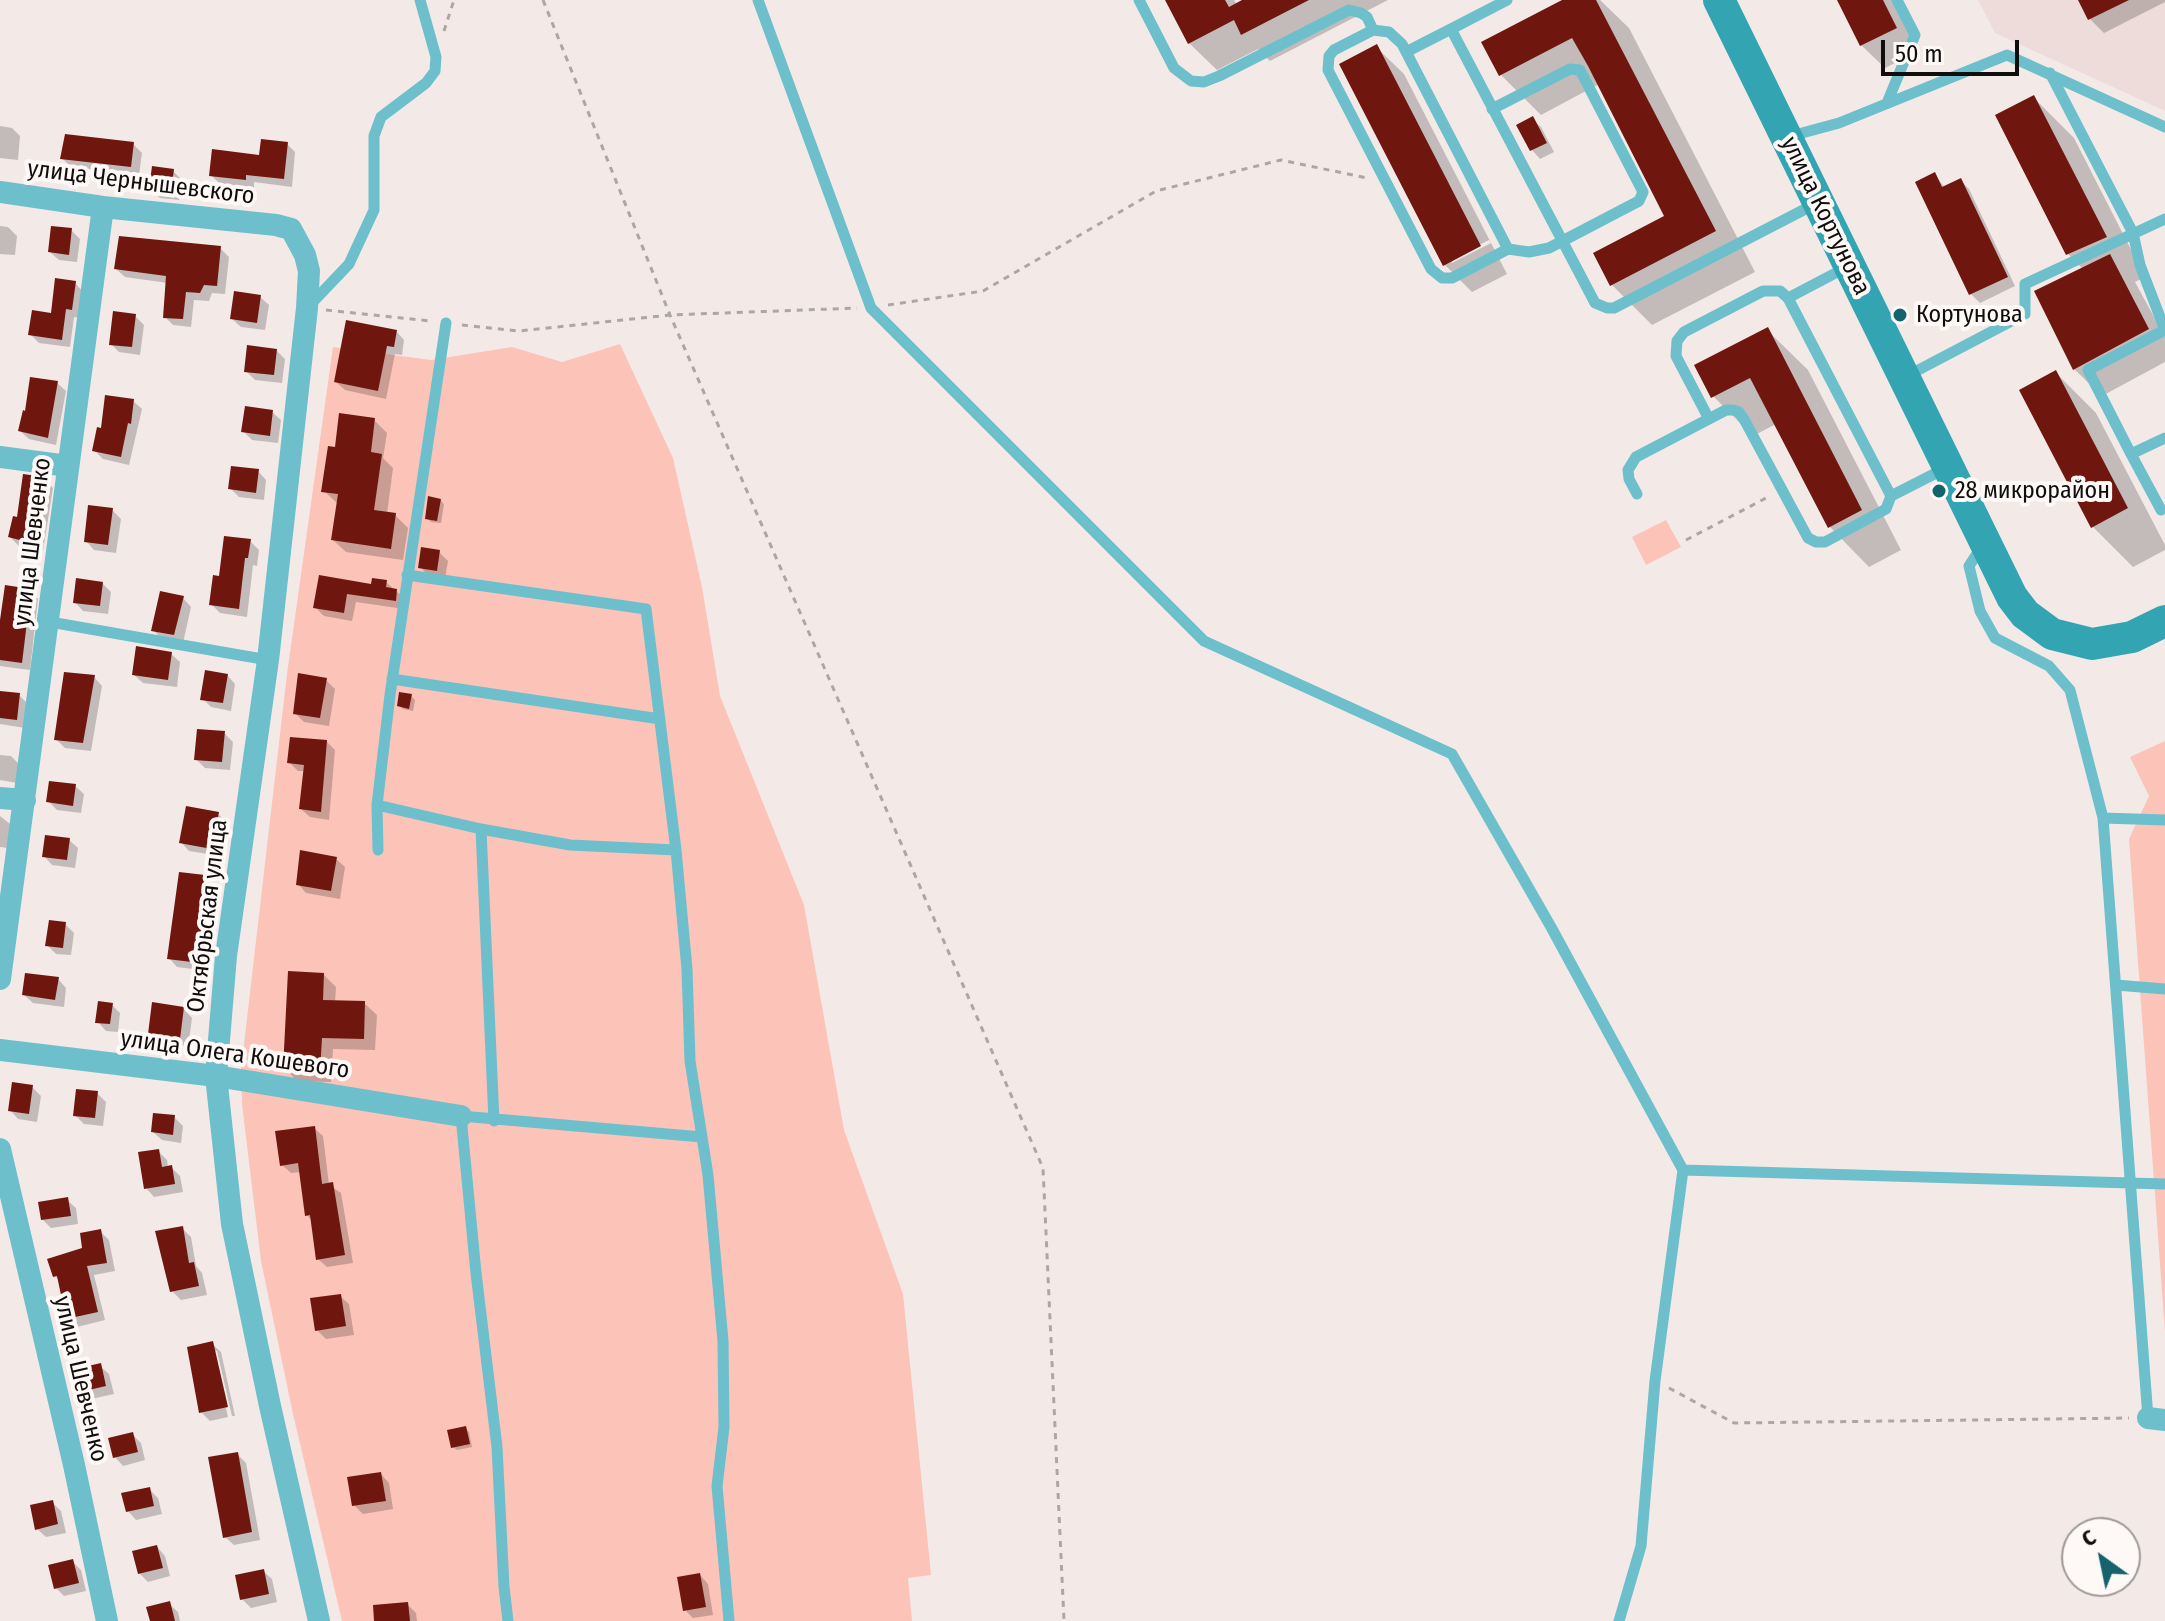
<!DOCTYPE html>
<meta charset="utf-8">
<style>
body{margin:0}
#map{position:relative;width:2165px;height:1621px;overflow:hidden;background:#f3eae8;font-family:"Fira Sans Condensed",sans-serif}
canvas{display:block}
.north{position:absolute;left:2061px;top:1517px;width:80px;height:80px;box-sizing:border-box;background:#fef8f7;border:2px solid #9f9a99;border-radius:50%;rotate:327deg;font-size:22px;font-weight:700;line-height:32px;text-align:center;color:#100d0d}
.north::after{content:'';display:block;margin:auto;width:28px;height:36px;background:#15636c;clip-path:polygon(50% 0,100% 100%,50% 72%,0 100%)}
.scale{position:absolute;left:1881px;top:40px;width:138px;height:36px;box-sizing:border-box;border:4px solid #100d0d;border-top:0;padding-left:10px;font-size:24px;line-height:28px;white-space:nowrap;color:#100d0d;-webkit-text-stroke:6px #fef8f7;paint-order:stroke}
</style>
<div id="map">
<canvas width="2165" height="1621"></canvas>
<div class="north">С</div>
<div class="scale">50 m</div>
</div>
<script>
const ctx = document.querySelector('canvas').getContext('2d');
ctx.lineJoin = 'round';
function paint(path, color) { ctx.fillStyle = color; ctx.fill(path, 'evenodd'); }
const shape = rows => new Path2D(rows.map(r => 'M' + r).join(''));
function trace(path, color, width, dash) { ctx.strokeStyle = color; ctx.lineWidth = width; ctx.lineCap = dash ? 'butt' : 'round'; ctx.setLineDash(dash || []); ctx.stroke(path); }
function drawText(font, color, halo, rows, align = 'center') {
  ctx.font = font + ' "Fira Sans Condensed",sans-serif'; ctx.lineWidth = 8; ctx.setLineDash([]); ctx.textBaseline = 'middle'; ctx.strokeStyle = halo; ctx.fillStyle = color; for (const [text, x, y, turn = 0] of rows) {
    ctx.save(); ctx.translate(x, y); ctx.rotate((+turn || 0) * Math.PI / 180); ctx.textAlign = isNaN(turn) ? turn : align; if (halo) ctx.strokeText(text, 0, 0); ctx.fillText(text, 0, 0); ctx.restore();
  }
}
const built = shape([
 [1978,0,2165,0,2165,111,1995,33]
]);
const green = shape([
 [620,344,673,458,702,587,720,696,804,905,844,1130,903,1294,931,1575,908,1578,912,1621,342,1621,293,1414,261,1261,242,1104,241,1070,287,674,333,347,431,360,512,347,562,362],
 [1666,520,1681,547,1646,565,1632,537],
 [2165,741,2165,1332,2129,839,2149,796,2130,757]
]);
const shadow = shape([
 [1170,0,1234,0,1237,5,1246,0,1388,0,1270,61,1258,49,1217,70,1189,43],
 [1566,0,1600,0,1629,28,1755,272,1652,325,1612,285,1667,216,1599,84,1541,115,1501,75],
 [1839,0,1894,0,1919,51,1885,68,1861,45],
 [2081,0,2165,0,2165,2,2104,33,2090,19],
 [1376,47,1404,74,1507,274,1472,292,1445,265],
 [1489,240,1491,243,1452,263,1452,259],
 [2034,98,2074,138,2145,277,2135,282,2165,337,2165,362,2102,396,2074,369,2083,269,2068,254,1998,116],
 [1532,119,1541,127,1554,152,1540,159,1532,150,1519,126],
 [0,126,12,128,20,136,18,160,0,158],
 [133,144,142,153,139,175,71,167,62,158],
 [287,144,295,152,292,187,254,182,254,188,220,184,211,175],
 [173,171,182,180,179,200,160,198,151,189],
 [1935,175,1945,188,1960,180,1969,189,2015,286,1980,303,1971,294,1917,183],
 [0,226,8,227,17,236,15,255,0,254],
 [71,230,80,239,77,262,59,260,50,252],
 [220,248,229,257,225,294,212,293,209,301,194,300,191,327,173,325,165,317,168,283,125,277,116,269],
 [75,283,83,292,80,318,74,317,70,347,39,343,31,335,52,315],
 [260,297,269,305,265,330,241,327,232,319],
 [135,316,144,325,140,355,119,352,111,344],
 [1767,330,1808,370,1901,550,1869,567,1829,526,1776,424,1753,436,1713,396],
 [396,331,404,340,402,355,395,354,386,399,345,390,336,382],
 [276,350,285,359,282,383,255,380,246,371],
 [2056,373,2096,413,2165,545,2165,550,2133,567,2093,527],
 [57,383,66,391,56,445,29,439,20,431],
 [133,401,142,409,129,465,103,459,94,450,102,430],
 [272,412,281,420,278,443,252,440,244,432],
 [374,420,387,433,383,458,393,468,387,514,395,515,408,528,403,560,346,552,333,540,338,504,324,491,336,449],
 [258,471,266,480,264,500,239,497,230,488],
 [45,479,53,488,43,551,19,546,10,537],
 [440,500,444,504,441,523,431,522,427,518],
 [112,510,121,519,116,553,94,550,86,541],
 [250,541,259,550,257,566,253,565,247,617,220,613,212,605,221,578],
 [439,552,448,561,445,578,429,576,420,567],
 [321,577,373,586,386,582,405,599,404,609,356,602,352,621,324,616,315,607],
 [102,583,111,592,108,614,83,611,75,602],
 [30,591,38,599,30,670,0,666,0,633],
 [183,598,191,607,183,643,162,639,153,630],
 [171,654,180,662,177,687,143,683,134,675],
 [227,675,235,684,231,711,211,707,203,699],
 [94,677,102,686,91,751,65,748,56,739],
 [326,680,335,689,329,726,304,722,295,713],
 [0,693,19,695,28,704,25,728,0,724],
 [411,696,415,700,413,711,403,709,399,706],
 [224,733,233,742,230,770,205,768,196,759],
 [326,741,335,750,329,820,310,817,301,809,305,771,298,771,289,762],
 [0,755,11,756,20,765,17,783,0,780],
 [75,786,84,794,81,813,57,810,48,801],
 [218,814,226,822,220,856,189,851,181,842],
 [0,816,10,824,8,848,0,847],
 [69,840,78,848,75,868,52,865,44,856],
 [336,859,345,867,340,899,306,893,298,884],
 [204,877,213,886,207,925,213,931,208,971,177,967,169,958],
 [65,924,74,933,71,955,56,954,47,945],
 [324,975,336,987,335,1002,364,1003,377,1015,375,1050,333,1049,331,1082,297,1081,285,1068],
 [58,979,66,988,64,1007,33,1003,24,995],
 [112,1005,120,1013,118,1032,106,1031,98,1022],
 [184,1009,192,1018,188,1047,158,1042,150,1034],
 [32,1087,41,1096,37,1122,18,1119,10,1110],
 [97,1093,106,1102,103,1126,84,1124,75,1115],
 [174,1117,183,1126,181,1143,162,1140,153,1132],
 [314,1128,323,1136,329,1185,341,1193,353,1263,327,1267,318,1259,312,1221,307,1215,301,1172,291,1173,282,1165],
 [158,1151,167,1160,168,1168,172,1168,180,1176,183,1192,154,1197,146,1188],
 [67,1200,76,1208,78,1224,51,1228,42,1219],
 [182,1228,191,1237,196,1266,202,1273,207,1295,181,1300,172,1291],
 [100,1231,109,1240,115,1271,94,1275,105,1320,77,1327,68,1318,60,1281,55,1276],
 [340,1296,349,1304,354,1335,326,1339,317,1330],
 [212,1344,221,1352,235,1416,232,1416,217,1351,213,1351,228,1417,210,1421,201,1412],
 [100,1366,109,1374,114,1394,91,1399,82,1391],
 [465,1428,469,1432,472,1447,457,1450,453,1447],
 [132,1434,141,1443,145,1460,123,1466,115,1457],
 [237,1454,246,1463,260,1540,234,1545,225,1537],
 [381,1474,389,1483,393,1509,363,1514,354,1505],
 [149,1489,158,1498,162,1514,136,1520,128,1511],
 [52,1502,61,1511,66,1533,46,1537,37,1529],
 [157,1547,165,1556,170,1576,148,1582,139,1573],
 [72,1561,81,1570,86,1591,64,1596,56,1588],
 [263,1571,272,1579,277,1602,251,1608,242,1599],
 [700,1575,708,1584,713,1615,693,1618,685,1610],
 [169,1604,178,1612,180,1621,152,1621],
 [407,1604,416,1613,417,1621,376,1621]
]);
const building = shape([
 [1165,0,1225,0,1229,7,1242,0,1309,0,1241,35,1234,20,1188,44],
 [1562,0,1596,0,1716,231,1610,286,1593,253,1664,216,1588,66,1572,38,1499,76,1481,42],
 [1837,0,1883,0,1897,28,1860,46],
 [2078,0,2129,0,2088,20],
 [1377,44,1481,246,1443,266,1339,64],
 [2034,95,2107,237,2066,255,1995,115],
 [1533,116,1547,143,1530,151,1516,125],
 [65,134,134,142,131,167,60,159],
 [261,139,288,142,284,179,246,175,246,180,209,176,212,149,259,155],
 [152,166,174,169,171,193,149,190],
 [1935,172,1942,187,1961,178,2008,277,1969,295,1915,182],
 [51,226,72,228,69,255,48,252],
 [119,236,221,246,217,286,204,285,200,293,186,292,183,319,163,318,166,276,114,269],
 [2110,254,2149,329,2073,370,2034,291],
 [55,278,76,281,72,310,66,309,62,340,28,335,32,310,51,313],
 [234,291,261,295,257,323,230,319],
 [113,311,136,314,132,347,109,345],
 [346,320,397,330,394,347,387,346,378,391,334,382],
 [1768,327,1862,510,1828,528,1750,378,1711,398,1694,365],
 [247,345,277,349,274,375,244,372],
 [2056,370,2128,508,2091,528,2019,390],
 [30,377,58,381,48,438,18,431,23,410,25,411],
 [105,395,134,399,131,424,128,423,121,457,92,451,97,427,101,428],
 [245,406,273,410,270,436,241,432],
 [339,413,375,418,371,452,382,454,374,510,396,513,391,549,331,540,338,494,321,492,328,446,335,447],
 [231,466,259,469,256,493,228,489],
 [23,474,45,477,35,544,8,537,13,516,17,517],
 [428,496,441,499,437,521,425,519],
 [88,505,113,508,108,545,84,542],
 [224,536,251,539,248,558,245,558,239,609,209,605,213,575,219,576],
 [421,547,440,550,437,571,418,568],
 [319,575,371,584,372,578,387,580,386,587,397,589,396,601,347,594,344,613,313,608],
 [76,578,103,582,100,606,73,603],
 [5,585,31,589,22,663,0,660,0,620],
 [160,591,184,596,174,635,151,631],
 [136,646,172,652,168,680,132,675],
 [205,670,228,674,223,703,200,700],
 [64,672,95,675,83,743,54,740],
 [298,673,327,678,320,718,293,714],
 [0,691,20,693,17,720,0,718],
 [399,692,412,694,409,709,397,706],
 [197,729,225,731,222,762,194,760],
 [290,737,327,740,321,812,299,809,304,765,287,763],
 [49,781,76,784,73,806,46,802],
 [186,806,219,812,212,849,179,843],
 [45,835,70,838,67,860,42,857],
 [300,850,337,857,331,891,296,885],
 [179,872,205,875,199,920,205,921,200,963,167,959],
 [49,920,66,922,63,948,45,946],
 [288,971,324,973,323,1000,365,1001,364,1039,322,1038,320,1071,283,1069],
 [25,973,59,977,55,1000,22,995],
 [98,1001,113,1003,110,1024,95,1023],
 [152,1002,184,1007,180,1039,148,1034],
 [12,1082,33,1085,29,1114,8,1111],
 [76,1089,98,1091,95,1118,73,1116],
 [153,1113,175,1115,173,1135,151,1132],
 [315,1126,322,1184,333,1182,345,1255,316,1260,310,1215,305,1216,298,1163,280,1166,275,1131],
 [159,1149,162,1167,172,1165,175,1184,144,1189,138,1152],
 [68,1197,71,1216,41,1220,38,1202],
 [183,1226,189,1263,194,1262,199,1286,170,1292,155,1231],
 [101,1229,107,1263,87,1266,98,1312,66,1319,57,1276,53,1277,47,1259,82,1248,80,1233],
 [341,1294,346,1326,315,1331,310,1298],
 [213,1341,228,1407,199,1413,187,1347],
 [101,1363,106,1386,80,1392,75,1369],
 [466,1426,470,1444,451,1448,447,1430],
 [133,1432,138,1452,113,1458,108,1438],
 [238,1452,252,1532,223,1538,208,1457],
 [381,1472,386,1501,352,1506,347,1477],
 [150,1487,154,1506,126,1512,121,1493],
 [53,1500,58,1524,35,1530,30,1505],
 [157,1545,163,1568,138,1574,132,1551],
 [73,1559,79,1583,54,1589,48,1565],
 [264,1569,269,1594,240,1600,235,1575],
 [700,1573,706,1607,683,1611,677,1577],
 [170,1601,175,1621,150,1621,146,1607],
 [408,1602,410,1621,374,1621,373,1605]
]);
const path = shape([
 [543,0,670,315,1043,1168,1064,1621],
 [444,31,454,0],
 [888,305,983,291,1156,191,1281,160,1367,178],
 [326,310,430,321],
 [462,325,519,331,670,315,857,308],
 [1686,540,1768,497],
 [1669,1388,1734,1423,2129,1418]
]);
const service = shape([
 [758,0,871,308,1204,641,1452,754,1551,927,1683,1170,1655,1381,1641,1546,1619,1621],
 [1139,0,1174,68,1191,81,1204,82,1219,76,1349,10,1361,13,1367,17,1373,30],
 [1507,0,1451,29,1595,303,1607,308,1614,308,1815,204],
 [1373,30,1389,32,1402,44,1508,249,1452,278,1442,278,1431,269,1328,70,1329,56,1334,50,1373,30],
 [1406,52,1451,29],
 [2050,73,2133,233,2140,265,2165,330,2088,370,2131,454],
 [1887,103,1915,35,1897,0],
 [1492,109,1570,69,1580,70,1643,192,1639,201,1549,248,1529,252,1508,249],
 [1791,136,1839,123,2007,55,2165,127],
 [310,305,349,264,374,210,374,136,381,117,426,83,435,71,436,57,420,0],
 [1905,377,2025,314,2025,284,2165,219],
 [1709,419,1676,356,1677,341,1684,332,1763,291,1780,291,1788,298],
 [1637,494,1629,479,1628,470,1636,457,1726,410,1733,410,1739,412,1745,421,1808,538,1816,542,1825,542,1886,509,1891,496,1788,298,1847,267],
 [1891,496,1944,469],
 [2161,510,2131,454,2165,438],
 [1982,546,1969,566,1980,611,1995,638,2049,666,2070,690,2103,818,2148,1418],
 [407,575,646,609,676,850,687,969,690,1061,708,1175,723,1341,724,1427,717,1486,729,1621],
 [50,622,268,660],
 [392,679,660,719],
 [377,805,481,829,570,845,676,850],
 [2103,818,2165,820],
 [481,829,494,1121],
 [378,850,377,805,390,695,446,323],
 [2116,985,2165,989],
 [1683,1170,2165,1184],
 [508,1621,504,1587,497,1447,476,1273,461,1116,702,1137]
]);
const minor = shape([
 [0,192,103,207,276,225,291,229,305,255,309,271,307,308,268,660,226,956,216,1076,232,1224,270,1406,319,1621],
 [0,457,68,466],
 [0,798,25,800],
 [0,979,103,207],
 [0,1050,216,1076,461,1116],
 [0,1149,74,1465,107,1621],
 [2148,1418,2165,1420]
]);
const secondary = shape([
 [1719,0,2012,597,2025,614,2052,634,2092,644,2132,637,2165,621]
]);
const markers = [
 [1900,315,8,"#15636c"],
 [1939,491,8,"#15636c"]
];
const streetNames = [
 ["улица Чернышевского",141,183,7],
 ["улица Кортунова",1825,216,64],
 ["улица Шевченко",33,542,-83],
 ["Октябрьская улица",208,916,-83],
 ["улица Олега Кошевого",235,1055,8],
 ["улица Шевченко",80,1379,77]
];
const poiNames = [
 ["Кортунова",1916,315],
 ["28 микрорайон",1955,491]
];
paint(built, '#eddcd9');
paint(green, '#fcc3b9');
paint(shadow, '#0003');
paint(building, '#6f170f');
trace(path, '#ada6a5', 3, [6, 6]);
trace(service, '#6dbfcb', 11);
trace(minor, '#6dbfcb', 22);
trace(secondary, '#33a4b2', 32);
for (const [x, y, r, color] of markers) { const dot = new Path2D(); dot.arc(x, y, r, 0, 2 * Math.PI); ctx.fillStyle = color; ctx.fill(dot); trace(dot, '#fef8f7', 3); }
drawText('24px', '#100d0d', '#fef8f7', streetNames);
drawText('24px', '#100d0d', '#fef8f7', poiNames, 'left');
</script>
